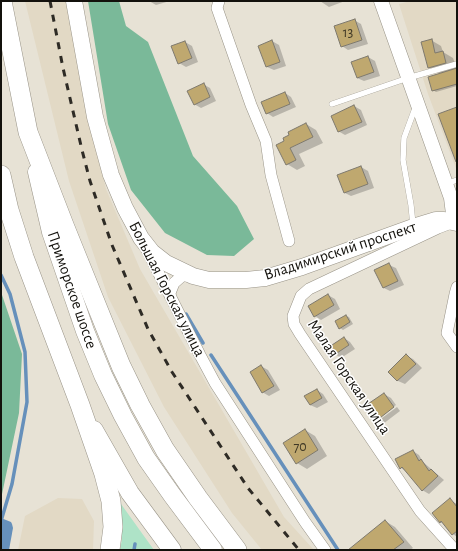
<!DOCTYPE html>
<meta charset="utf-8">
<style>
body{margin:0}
#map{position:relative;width:458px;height:551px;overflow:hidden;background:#e7e2d5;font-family:"Alegreya Sans",sans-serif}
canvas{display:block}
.frame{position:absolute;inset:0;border:2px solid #13110c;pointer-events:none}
</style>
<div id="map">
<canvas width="458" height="551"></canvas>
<div class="frame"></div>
</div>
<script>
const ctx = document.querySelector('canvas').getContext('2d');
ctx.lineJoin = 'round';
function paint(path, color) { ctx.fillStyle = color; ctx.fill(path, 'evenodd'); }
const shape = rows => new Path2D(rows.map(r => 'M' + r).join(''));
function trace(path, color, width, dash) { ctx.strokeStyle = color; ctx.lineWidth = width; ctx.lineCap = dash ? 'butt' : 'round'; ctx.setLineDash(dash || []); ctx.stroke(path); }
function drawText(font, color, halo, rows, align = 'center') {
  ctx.font = font + ' "Alegreya Sans",sans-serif'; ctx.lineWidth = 3; ctx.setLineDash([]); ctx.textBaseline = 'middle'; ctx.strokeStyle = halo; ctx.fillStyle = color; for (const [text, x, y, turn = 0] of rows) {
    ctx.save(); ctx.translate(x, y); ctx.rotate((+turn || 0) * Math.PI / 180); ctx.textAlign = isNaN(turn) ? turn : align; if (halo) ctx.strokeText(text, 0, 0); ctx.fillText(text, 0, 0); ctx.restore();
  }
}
const built = shape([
 [25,1,70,1,92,130,106,189,140,269,284,517,314,550,262,550,232,513,164,407,108,297,69,181],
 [410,1,457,1,457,171,428,94,399,4],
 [58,498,82,499,94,521,93,550,18,550,25,516]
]);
const green = shape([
 [121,504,154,550,120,550,122,539,119,505]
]);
const forest = shape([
 [88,1,119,1,126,26,148,42,193,156,237,206,254,239,234,256,207,255,165,233,131,190,108,124],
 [1,292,22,354,19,413,1,499]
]);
const water = shape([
 [1,518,11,522,12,524,13,528,9,550,1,550]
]);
const shadow = shape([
 [149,1,170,1,156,5],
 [320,1,345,1,329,7],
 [354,20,361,24,368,44,348,50,342,46],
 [431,40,441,46,443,52,453,58,457,69,457,86,436,92,433,90,441,74,429,67],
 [272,41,279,45,286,66,274,70,267,67],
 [185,42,192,46,198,62,186,67,179,63],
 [368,57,375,61,380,76,364,81,357,78],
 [203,84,210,88,216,101,201,108,194,104],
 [285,93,291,97,296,107,273,117,267,113],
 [354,106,361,110,367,125,345,135,338,131],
 [306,124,316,130,323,143,299,154,305,166,297,170,287,164,286,142],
 [361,167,368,171,374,188,351,196,345,193],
 [389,265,396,268,404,285,390,291,384,288],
 [328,295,335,299,340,309,321,320,315,316],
 [346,316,349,317,353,324,343,330,340,328],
 [344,338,350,342,355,349,341,358,335,354],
 [407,356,413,359,422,368,405,384,398,381,390,372],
 [261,366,268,370,280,390,269,396,262,392],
 [317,390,323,394,328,402,317,408,310,405],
 [384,394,391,398,396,405,378,418,378,420,377,420],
 [397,407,400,411,383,424,378,421],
 [305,430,315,436,327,456,307,469,297,463],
 [413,451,419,455,423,462,444,480,429,494,422,490,407,472,401,468],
 [450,500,457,504,457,537,453,534,445,524,440,522],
 [385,521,395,527,413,548,410,550,351,550]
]);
const stream = shape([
 [1,275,10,294,25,352,27,402,12,484,1,521],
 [186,314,203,343],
 [211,355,338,550],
 [134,550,135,544]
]);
const building = shape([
 [355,19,362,40,341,47,334,26,355,19],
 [432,39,435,53,443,51,446,63,428,68,421,42,432,39],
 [272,40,280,62,266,67,258,46,272,40],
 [185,41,192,58,178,64,171,46,185,41],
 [368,56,374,72,357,78,351,62,368,56],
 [457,68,457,84,432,91,428,77,457,68],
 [204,83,210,97,194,105,187,91,204,83],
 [285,92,290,104,266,114,261,102,285,92],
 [354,105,362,122,338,132,331,116,354,105],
 [457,107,457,162,456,162,438,114,457,107],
 [306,123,313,137,290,148,296,160,286,165,276,145,284,141,283,138,289,135,288,132,306,123],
 [361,166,368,184,344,193,337,175,361,166],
 [389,263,398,281,383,288,374,270,389,263],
 [328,294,334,305,314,317,308,306,328,294],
 [346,315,350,322,339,329,335,321,346,315],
 [344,337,349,345,334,355,329,347,344,337],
 [406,354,416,364,397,381,388,372,406,354],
 [261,365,274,386,262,393,250,372,261,365],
 [317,389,322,398,310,405,304,396,317,389],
 [384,393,394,407,376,421,365,406,384,393],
 [305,429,318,450,296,464,283,443,305,429],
 [413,450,419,461,421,459,429,471,431,469,438,476,422,491,402,467,400,469,395,459,413,450],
 [450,498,457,507,457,531,452,535,441,521,440,523,432,513,450,498],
 [385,520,404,542,393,550,348,550,385,520]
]);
const service = shape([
 [332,104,408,78,457,64],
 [446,184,457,180],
 [413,225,411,205,403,160,404,138,414,111,418,109]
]);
const minor = shape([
 [219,1,217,8,251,105,266,141,271,175,289,241],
 [451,223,438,228,309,289,301,296,293,316,294,324,300,334,420,511,455,550],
 [147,250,200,355,215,383,305,522,325,550],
 [457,287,455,294,447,333,457,347],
 [171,298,170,293,174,283,182,276,193,276]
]);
const tertiary = shape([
 [381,1,451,198,454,222]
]);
const secondary = shape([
 [74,1,95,117,111,175,125,208,141,238,152,252,166,263,193,276,209,280,246,280,265,278,302,267,413,227,436,220,444,220,457,223]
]);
const primary = shape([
 [37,172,51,232,85,331,103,375,123,416,146,458,172,495,213,550],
 [94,430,130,493,172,550]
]);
const trunk = shape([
 [2,1,28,132,64,225,121,366,140,405,165,450,198,498,237,550],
 [1,175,9,210,24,257,80,405,104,474,111,501,113,527,110,550]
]);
const rail = shape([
 [50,1,63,68,82,150,90,181,112,245,148,329,172,372,248,488,299,550]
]);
const numberNames = [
 ["13",348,33],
 ["70",300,447]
];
const streetNames = [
 ["Владимирский проспект",340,251,-18],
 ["Большая Горская улица",167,289,63],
 ["Приморское шоссе",72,290,71],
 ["Малая Горская улица",349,377,56]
];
paint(built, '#e2d9c5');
paint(green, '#aee3c7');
paint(forest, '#7ab999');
paint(water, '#6690bb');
paint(shadow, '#0003');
trace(stream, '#6690bb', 3.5);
paint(building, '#bfa86f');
trace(building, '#7e796e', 1);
trace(service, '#989387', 6);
trace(minor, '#989387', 12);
trace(tertiary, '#989387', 15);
trace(secondary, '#989387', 17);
trace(primary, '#989387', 19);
trace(trunk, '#989387', 20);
trace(service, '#fff', 5.5);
trace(minor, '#fff', 11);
trace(tertiary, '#fff', 14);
trace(secondary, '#fff', 16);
trace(primary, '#fff', 18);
trace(trunk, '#fff', 19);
trace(rail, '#2e2b25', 3, [7, 7]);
drawText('14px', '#3e3725', null, numberNames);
drawText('16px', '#13110c', '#fff', streetNames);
</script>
